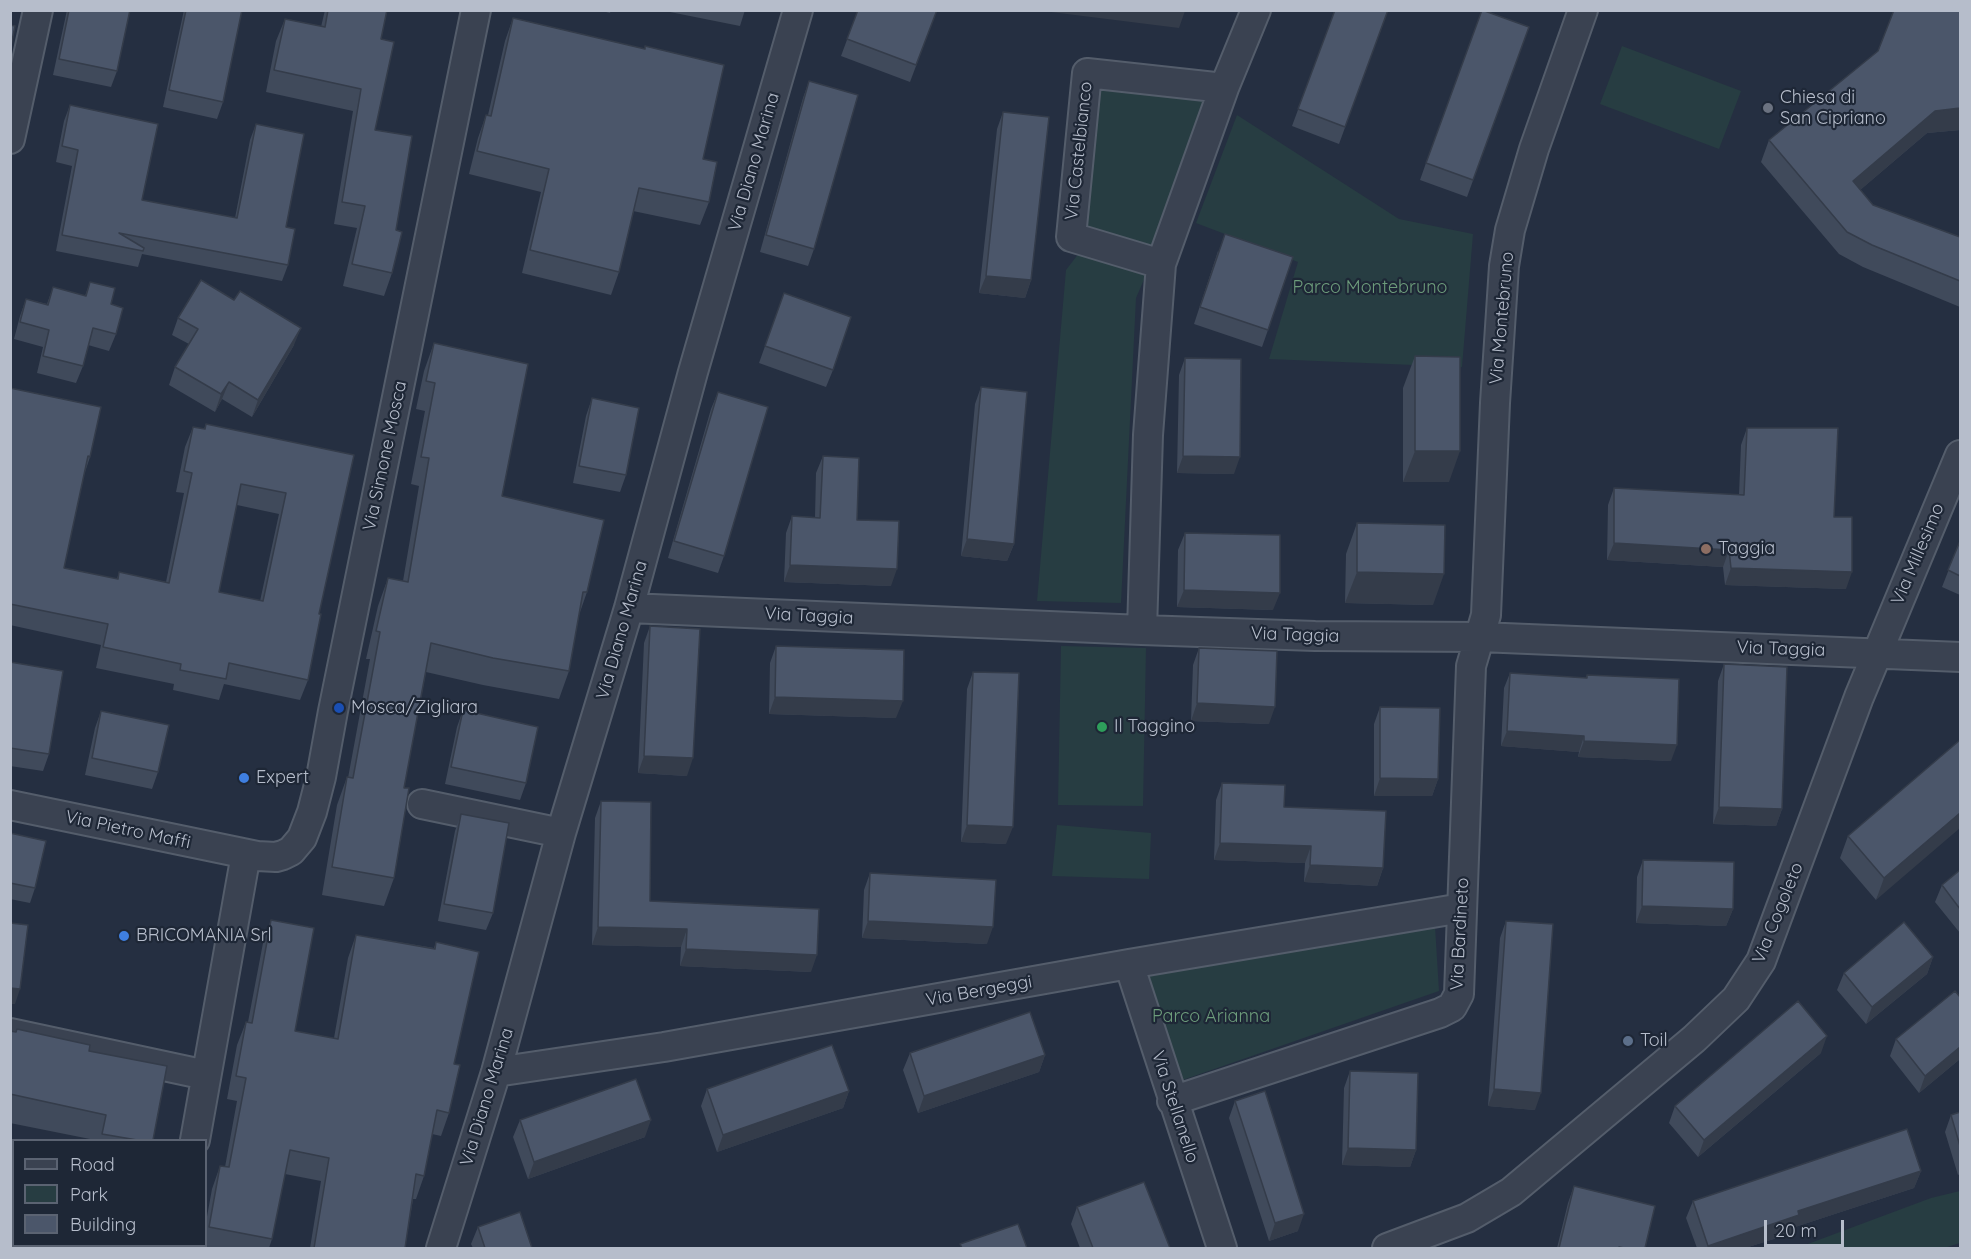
<!DOCTYPE html>
<style>
body{margin:0}
#map{position:relative;width:1971px;height:1259px;overflow:hidden;background:#252f41;font-family:Quicksand,sans-serif}
canvas{display:block}
.frame{position:absolute;inset:0;border:12px solid #b6bdcb;pointer-events:none}
.legend{position:absolute;left:12px;top:1139px;width:195px;height:108px;box-sizing:border-box;background:#1e2736;border:2px solid #5b6372;margin:0;padding:8px 10px;list-style:none;font-size:18px;color:#b6bdcb}
.legend li{display:flex;align-items:center;gap:12px;height:30px}
.legend b{width:30px;border:2px solid #5b6372}
.scale{position:absolute;left:1764px;top:1220px;width:80px;height:27px;box-sizing:border-box;border:3px solid #b6bdcb;border-top:0;padding-left:8px;font-size:18px;line-height:21px;white-space:nowrap;color:#b6bdcb;-webkit-text-stroke:4px #1e2736;paint-order:stroke}
</style>
<div id="map">
<canvas width="1971" height="1259"></canvas>
<div class="frame"></div>
<ul class="legend">
<li><b style="height:8px;background:#3a4251"></b>Road</li>
<li><b style="height:16px;background:#273d42"></b>Park</li>
<li><b style="height:16px;background:#4b566a"></b>Building</li>
</ul>
<div class="scale">20 m</div>
</div>
<script>
const ctx = document.querySelector('canvas').getContext('2d');
ctx.lineJoin = 'round';
function paint(path, color) { ctx.fillStyle = color; ctx.fill(path, 'evenodd'); }
const shape = rows => new Path2D(rows.map(r => 'M' + r).join(''));
function trace(path, color, width, dash) { ctx.strokeStyle = color; ctx.lineWidth = width; ctx.lineCap = dash ? 'butt' : 'round'; ctx.setLineDash(dash || []); ctx.stroke(path); }
function drawText(font, color, halo, rows, align = 'center') {
  ctx.font = font + ' Quicksand,sans-serif'; ctx.lineWidth = 4.5; ctx.setLineDash([]); ctx.textBaseline = 'middle'; ctx.strokeStyle = halo; ctx.fillStyle = color; for (const [text, x, y, turn = 0] of rows) {
    ctx.save(); ctx.translate(x, y); ctx.rotate((+turn || 0) * Math.PI / 180); ctx.textAlign = isNaN(turn) ? turn : align; if (halo) ctx.strokeText(text, 0, 0); ctx.fillText(text, 0, 0); ctx.restore();
  }
}
const green = shape([
 [1622,46,1741,91,1719,149,1600,104],
 [1101,86,1204,100,1154,248,1086,226],
 [1237,115,1399,219,1473,234,1462,367,1269,359,1298,262,1196,223],
 [1079,253,1146,275,1136,298,1121,603,1037,601,1066,270],
 [1061,646,1146,648,1143,806,1058,805],
 [1057,825,1151,833,1149,879,1052,876],
 [1435,926,1439,991,1174,1083,1145,977],
 [1960,1191,1960,1243,1944,1248,1797,1248,1931,1198]
]);
const minor = shape([
 [10,139,38,10],
 [1161,264,1071,237,1087,73,1224,88],
 [629,608,1142,630,1315,636,1480,637,1960,657],
 [1142,630,1148,435,1161,264,1224,88,1256,10],
 [422,804,561,833],
 [10,805,257,856,276,857,283,855,291,851,302,838,312,812,321,777,333,711,476,10],
 [1129,964,1222,1248],
 [10,1033,206,1075],
 [496,1072,664,1047,1129,964,1462,908],
 [1172,1101,1440,1013,1452,1007,1459,994,1471,666,1486,615,1495,403,1504,266,1510,230,1534,149,1583,10],
 [195,1140,246,854],
 [172,1248,173,1246],
 [441,1248,496,1072,561,833,629,608,693,372,798,10],
 [1387,1248,1467,1218,1511,1192,1694,1039,1736,999,1761,961,1859,697,1960,455]
]);
const wall = shape([
 [67,10,130,10,117,71,111,87,53,75],
 [184,10,242,10,223,102,217,119,163,107],
 [325,10,387,10,381,39,375,130,396,230,392,273,384,296,343,286,357,228,334,224,353,111,266,92,276,41,285,19,321,27],
 [598,10,611,10,610,13],
 [665,10,745,10,740,26,665,11],
 [858,10,937,10,910,82,841,56],
 [1335,10,1388,10,1339,144,1292,126],
 [1960,10,1960,130,1927,133,1860,190,1873,205,1960,237,1960,307,1863,267,1839,254,1761,162,1769,140],
 [513,18,703,159,709,202,700,225,633,211,619,272,611,295,522,273,541,192,469,174,478,138,486,115,488,115,505,41],
 [1529,27,1467,197,1420,180,1426,163],
 [809,81,814,249,808,266,760,252,803,98],
 [70,105,142,200,235,218,250,140,256,124,286,227,288,265,282,281,142,254,138,267,56,251,72,166,56,162,64,121],
 [1003,112,1031,280,1025,298,979,293,997,129],
 [1218,251,1268,330,1262,347,1194,324],
 [90,282,111,304,116,334,109,351,88,345,83,366,76,383,37,373,43,347,14,339,20,316,26,299,47,304,53,287,85,296],
 [784,293,833,370,826,387,759,363],
 [178,318,294,345,252,417,222,399,215,412,169,385,175,367,189,344,172,335],
 [434,343,502,496,587,592,579,615,569,671,559,699,483,685,426,672,404,788,394,878,384,906,322,895,337,805,347,777,348,778,370,659,366,659,378,606,388,578,403,581,419,486,411,484,425,411,416,409,424,371],
 [1415,356,1449,482,1403,482,1403,388],
 [1185,358,1234,474,1177,473,1179,375],
 [981,387,1014,544,1007,561,961,556,975,404],
 [10,388,90,457,84,475,64,568,117,579,119,572,166,582,184,493,176,492,185,447,193,427,204,429,206,424,354,455,319,614,308,680,300,700,224,684,219,700,173,690,174,684,96,668,101,645,10,625],
 [237,505,279,514,260,601,219,592],
 [718,392,724,556,718,573,668,558,711,409],
 [592,398,626,475,620,492,573,483,586,416],
 [1747,428,1834,517,1846,589,1725,585,1723,567,1607,560,1608,505,1614,488,1739,495,1741,445],
 [823,456,857,520,891,586,784,582,786,533,792,516,815,517,816,473],
 [1357,523,1433,605,1345,603,1346,554],
 [1185,533,1273,610,1177,607,1178,550],
 [1960,541,1960,595,1942,587],
 [650,626,687,776,638,773,644,643],
 [776,646,896,718,769,714,770,663],
 [1199,648,1269,724,1191,721,1193,665],
 [10,662,49,754,43,771,10,766],
 [1724,664,1782,809,1776,826,1713,824,1718,681],
 [973,672,1006,844,961,842,967,689],
 [1510,673,1586,678,1587,675,1671,761,1578,757,1579,752,1501,746,1504,688],
 [1380,707,1438,779,1432,796,1374,796,1374,724],
 [463,710,526,783,520,800,445,784,457,727],
 [101,711,158,772,152,789,85,775,95,728],
 [1960,740,1876,900,1840,858,1848,836],
 [1222,783,1284,807,1383,868,1377,886,1304,882,1305,863,1214,860,1216,800],
 [601,801,650,901,811,972,680,966,681,947,592,945,595,818],
 [461,814,493,913,486,930,438,921,455,831],
 [10,833,35,888,30,903,10,899],
 [1643,860,1733,909,1726,926,1636,923,1637,877],
 [1960,870,1960,933,1935,902,1942,885],
 [870,873,987,944,862,938,864,890],
 [271,920,295,1031,334,1038,348,958,356,935,434,948,436,942,454,1064,449,1113,441,1136,432,1134,424,1176,416,1199,413,1199,405,1248,310,1248,321,1181,285,1174,272,1239,269,1248,201,1248,201,1245,206,1245,206,1222,212,1189,220,1166,225,1167,237,1101,227,1099,237,1045,246,1022,248,1022,263,943],
 [1506,921,1535,1110,1488,1106,1500,938],
 [1933,957,1927,974,1866,1024,1837,990,1844,973],
 [1960,997,1960,1059,1919,1093,1890,1056,1896,1039],
 [10,1031,89,1051,153,1140,95,1140,10,1123],
 [910,1053,1045,1055,1039,1072,918,1113,903,1070],
 [1821,1053,1698,1157,1669,1123,1675,1106],
 [1350,1071,1416,1150,1410,1167,1342,1165,1344,1088],
 [707,1089,849,1091,843,1108,717,1152,701,1106],
 [1235,1101,1298,1231,1269,1241,1229,1118],
 [1960,1112,1960,1174,1958,1175,1945,1132,1951,1115],
 [520,1120,645,1137,528,1179,513,1137],
 [10,1154,14,1155,14,1201,10,1210],
 [1921,1171,1914,1188,1795,1227,1793,1233,1745,1248,1697,1248,1686,1218,1693,1201],
 [1574,1186,1645,1248,1557,1248,1568,1203],
 [1077,1207,1170,1248,1080,1248,1071,1224],
 [478,1227,532,1248,473,1248,471,1244]
]);
const shadedWall = shape([
 [1035,10,1181,10,1185,11,1179,28],
 [1960,108,1960,130,1927,133,1845,203,1853,181,1935,111],
 [986,276,1031,280,1025,298,979,293],
 [301,328,294,345,252,417,258,400],
 [229,382,222,399,215,412,221,394],
 [1415,451,1460,451,1449,482,1403,482],
 [1183,456,1240,457,1234,474,1177,473],
 [967,539,1014,544,1007,561,961,556],
 [1614,543,1729,550,1723,567,1607,560],
 [790,565,897,569,891,586,784,582],
 [1731,568,1852,572,1846,589,1725,585],
 [1357,572,1444,574,1433,605,1345,603],
 [1184,590,1280,593,1273,610,1177,607],
 [775,697,903,701,896,718,769,714],
 [1197,703,1275,707,1269,724,1191,721],
 [1507,731,1584,736,1579,752,1501,746],
 [1584,741,1677,745,1671,761,1578,757],
 [644,756,693,758,687,776,638,773],
 [1380,778,1438,779,1432,796,1374,796],
 [1719,807,1782,809,1776,826,1713,824],
 [1960,813,1960,828,1876,900,1884,878],
 [967,825,1013,827,1006,844,961,842],
 [1220,843,1311,846,1305,863,1214,860],
 [1310,865,1383,868,1377,886,1304,882],
 [1642,906,1733,909,1726,926,1636,923],
 [868,921,993,927,987,944,862,938],
 [598,927,687,929,681,947,592,945],
 [686,949,817,955,811,972,680,966],
 [1933,957,1927,974,1866,1024,1872,1007],
 [10,988,20,989,15,1004,10,1004],
 [1827,1036,1821,1053,1698,1157,1704,1140],
 [1960,1047,1960,1059,1919,1093,1925,1076],
 [1045,1055,1039,1072,918,1113,924,1096],
 [1494,1089,1541,1093,1535,1110,1488,1106],
 [849,1091,843,1108,717,1152,723,1135],
 [651,1120,645,1137,528,1179,534,1162],
 [1348,1148,1416,1150,1410,1167,1342,1165],
 [1921,1171,1914,1188,1795,1227,1793,1233,1745,1248,1707,1248,1708,1246,1798,1211],
 [1304,1214,1298,1231,1269,1241,1275,1223]
]);
const building = shape([
 [69,10,130,10,117,71,59,59,69,10],
 [186,10,242,10,223,102,169,90,186,10],
 [328,10,387,10,381,39,394,42,375,130,412,136,396,230,402,232,392,273,352,264,365,206,342,202,361,89,274,70,285,19,325,27,328,10],
 [858,10,937,10,916,65,847,39,858,10],
 [1335,10,1388,10,1345,127,1298,109,1335,10],
 [1482,10,1529,27,1473,180,1426,163,1482,10],
 [1894,10,1960,10,1960,108,1935,111,1853,181,1873,205,1960,237,1960,281,1872,245,1847,232,1769,140,1878,51,1894,10],
 [513,18,645,49,645,46,724,65,703,159,717,162,709,202,639,188,619,272,530,250,549,169,477,151,486,115,491,116,513,18],
 [10,25,15,26,10,51,10,25],
 [809,81,858,95,814,249,766,235,809,81],
 [70,105,158,124,142,200,237,218,256,124,304,134,286,227,295,229,288,265,119,233,144,248,143,251,62,235,78,150,62,146,70,105],
 [1003,112,1049,117,1031,280,986,276,1003,112],
 [1225,234,1293,257,1268,330,1200,307,1225,234],
 [201,280,234,300,240,291,301,328,258,400,229,382,221,394,175,367,198,329,178,318,201,280],
 [90,282,115,288,111,304,123,308,116,334,93,328,83,366,43,356,49,330,20,322,26,299,48,305,53,287,86,296,90,282],
 [784,293,851,317,833,370,765,346,784,293],
 [434,343,528,364,502,496,604,520,587,592,583,592,569,671,493,658,431,643,404,788,409,788,394,878,332,867,347,777,353,778,380,632,376,631,388,578,408,582,429,458,421,457,435,383,426,381,434,343],
 [1415,356,1460,357,1460,451,1415,451,1415,356],
 [1185,358,1241,359,1240,457,1183,456,1185,358],
 [981,387,1027,392,1014,544,967,539,981,387],
 [10,388,101,407,90,457,88,456,64,568,118,579,119,572,169,583,192,473,184,471,193,427,205,429,206,424,354,455,319,614,321,614,308,680,229,663,226,679,180,670,181,664,103,647,108,624,10,604,10,388],
 [241,484,286,493,263,601,219,592,241,484],
 [718,392,768,407,724,556,674,541,718,392],
 [592,398,639,408,626,475,579,466,592,398],
 [1747,428,1838,428,1834,517,1852,517,1852,572,1731,568,1729,550,1614,543,1614,488,1744,495,1747,428],
 [823,456,859,458,857,520,899,521,897,569,790,565,792,516,820,518,823,456],
 [1357,523,1445,525,1444,574,1357,572,1357,523],
 [1185,533,1280,535,1280,593,1184,590,1185,533],
 [1960,541,1960,576,1948,570,1960,541],
 [650,626,700,629,693,758,644,756,650,626],
 [776,646,904,650,903,701,775,697,776,646],
 [1199,648,1277,651,1275,707,1197,703,1199,648],
 [10,662,63,671,49,754,10,748,10,662],
 [1724,664,1787,667,1782,809,1719,807,1724,664],
 [973,672,1019,673,1013,827,967,825,973,672],
 [1510,673,1587,678,1587,675,1679,679,1677,745,1584,741,1584,736,1507,731,1510,673],
 [1380,707,1440,708,1438,779,1380,778,1380,707],
 [463,710,538,727,526,783,451,767,463,710],
 [101,711,169,725,158,772,92,758,101,711],
 [1960,740,1960,813,1884,878,1848,836,1960,740],
 [1222,783,1285,785,1284,807,1386,811,1383,868,1310,865,1311,846,1220,843,1222,783],
 [601,801,651,802,650,901,819,909,817,955,686,949,687,929,598,927,601,801],
 [461,814,509,823,493,913,444,904,461,814],
 [10,833,46,841,35,888,10,883,10,833],
 [1643,860,1734,862,1733,909,1642,906,1643,860],
 [1960,870,1960,909,1942,885,1960,870],
 [870,873,996,880,993,927,868,921,870,873],
 [271,920,314,928,295,1031,338,1039,356,935,435,949,436,942,479,952,454,1064,460,1065,449,1113,437,1110,424,1176,416,1174,405,1248,314,1248,329,1158,290,1150,272,1239,209,1227,220,1166,229,1167,246,1078,236,1076,246,1022,252,1023,271,920],
 [1506,921,1553,924,1541,1093,1494,1089,1506,921],
 [1904,922,1933,957,1872,1007,1844,973,1904,922],
 [10,923,28,925,20,989,10,988,10,923],
 [1955,991,1960,997,1960,1047,1925,1076,1896,1039,1955,991],
 [1798,1001,1827,1036,1704,1140,1675,1106,1798,1001],
 [1030,1012,1045,1055,924,1096,910,1053,1030,1012],
 [17,1029,90,1045,89,1051,167,1066,153,1140,137,1140,102,1134,106,1115,10,1094,10,1031,16,1032,17,1029],
 [832,1045,849,1091,723,1135,707,1089,832,1045],
 [1350,1071,1418,1073,1416,1150,1348,1148,1350,1071],
 [636,1079,651,1120,534,1162,520,1120,636,1079],
 [1265,1091,1304,1214,1275,1223,1235,1101,1265,1091],
 [1960,1112,1960,1146,1951,1115,1960,1112],
 [1907,1129,1921,1171,1798,1211,1799,1215,1708,1246,1693,1201,1907,1129],
 [10,1154,14,1155,14,1199,10,1199,10,1154],
 [1144,1182,1170,1248,1093,1248,1077,1207,1144,1182],
 [1574,1186,1655,1206,1645,1248,1624,1248,1619,1247,1619,1248,1559,1248,1574,1186],
 [520,1212,532,1248,485,1248,478,1227,520,1212],
 [1018,1224,1027,1248,962,1248,960,1244,1018,1224]
]);
const markers = [
 [1768,108,6,"#6b7280"],
 [1706,549,6,"#8d6e63"],
 [339,708,6,"#1a4fb4"],
 [1102,727,6,"#2e9e5b"],
 [244,778,6,"#3f7fe0"],
 [124,936,6,"#3f7fe0"],
 [1628,1041,6,"#5c6f8a"]
];
const poiNames = [
 ["Chiesa di",1780,98],
 ["San Cipriano",1780,119],
 ["Taggia",1718,549],
 ["Mosca/Zigliara",351,708],
 ["Il Taggino",1114,727],
 ["Expert",256,778],
 ["BRICOMANIA Srl",136,936],
 ["Toil",1640,1041]
];
const streetNames = [
 ["Via Castelbianco",1079,151,-84],
 ["Via Diano Marina",754,162,-74],
 ["Via Montebruno",1502,318,-85],
 ["Via Simone Mosca",385,456,-78],
 ["Via Millesimo",1918,554,-67],
 ["Via Taggia",809,616,3],
 ["Via Diano Marina",622,630,-74],
 ["Via Taggia",1295,635,2],
 ["Via Taggia",1781,649,2],
 ["Via Pietro Maffi",128,830,12],
 ["Via Cogoleto",1778,913,-68],
 ["Via Bardineto",1460,934,-87],
 ["Via Bergeggi",979,991,-10],
 ["Via Diano Marina",487,1097,-73],
 ["Via Stellanello",1175,1107,72]
];
const parkNames = [
 ["Parco Montebruno",1370,288],
 ["Parco Arianna",1211,1017]
];
paint(green, '#273d42');
trace(minor, '#545d6b', 32);
trace(minor, '#3a4251', 28);
paint(wall, '#404a5b');
paint(shadedWall, '#343c4a');
paint(building, '#4b566a');
trace(building, '#343c4a', 1.5);
for (const [x, y, r, color] of markers) { const dot = new Path2D(); dot.arc(x, y, r, 0, 2 * Math.PI); ctx.fillStyle = color; ctx.fill(dot); trace(dot, '#1e2736', 2); }
drawText('18px', '#b6bdcb', '#1e2736', poiNames, 'left');
drawText('18px', '#b6bdcb', '#1e2736', streetNames);
drawText('18px', '#6d9c7b', '#1e2736', parkNames);
</script>
